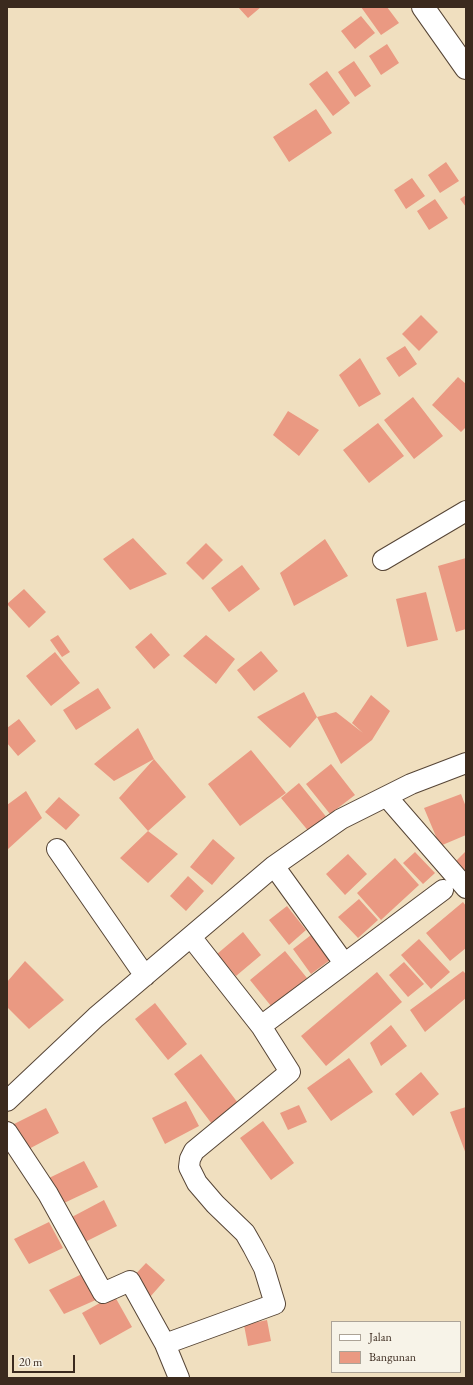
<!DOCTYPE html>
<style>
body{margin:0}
#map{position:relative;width:473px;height:1385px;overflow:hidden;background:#f0dfbf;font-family:"EB Garamond",serif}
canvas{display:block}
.frame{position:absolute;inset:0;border:8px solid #3b2a1e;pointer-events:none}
.legend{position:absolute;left:331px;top:1321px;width:130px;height:52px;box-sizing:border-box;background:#f7f3e8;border:1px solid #aca397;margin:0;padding:5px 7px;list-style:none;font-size:12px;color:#3b2a1e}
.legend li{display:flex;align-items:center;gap:8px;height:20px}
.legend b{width:20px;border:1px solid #aca397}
.scale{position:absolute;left:12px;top:1355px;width:63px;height:18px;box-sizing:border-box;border:2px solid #3b2a1e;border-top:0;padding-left:5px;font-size:12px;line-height:14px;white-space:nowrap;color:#3b2a1e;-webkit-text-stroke:3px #f7f3e8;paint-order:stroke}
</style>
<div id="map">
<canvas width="473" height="1385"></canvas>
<div class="frame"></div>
<ul class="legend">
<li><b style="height:5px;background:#fff"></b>Jalan</li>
<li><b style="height:11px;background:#ea9982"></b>Bangunan</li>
</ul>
<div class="scale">20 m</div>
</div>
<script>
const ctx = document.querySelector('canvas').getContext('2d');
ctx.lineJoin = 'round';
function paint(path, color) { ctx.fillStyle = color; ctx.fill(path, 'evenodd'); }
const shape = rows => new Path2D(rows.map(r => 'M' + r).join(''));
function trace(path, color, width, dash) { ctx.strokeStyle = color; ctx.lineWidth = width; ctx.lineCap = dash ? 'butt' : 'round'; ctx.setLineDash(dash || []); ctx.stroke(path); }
const building = shape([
 [238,7,261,7,248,18],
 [361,7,387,7,399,23,381,35],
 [361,16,375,33,355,49,341,31],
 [387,44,399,63,381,75,369,56],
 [354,61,371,86,355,97,338,72],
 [327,71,350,103,333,116,309,84],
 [316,109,332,133,289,162,273,137],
 [446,162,459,181,440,193,428,175],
 [412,178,425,196,406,209,394,190],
 [466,195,466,207,460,199],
 [435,199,448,218,429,230,417,211],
 [421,315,438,332,419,351,402,334],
 [405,346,417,364,399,377,386,358],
 [360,358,381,394,359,407,339,375],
 [458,377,466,384,466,427,461,432,432,405],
 [413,397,443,436,414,459,384,420],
 [288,411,319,430,299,456,273,435],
 [378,423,404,456,369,483,343,450],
 [133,538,167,574,130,590,103,559],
 [325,539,348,576,294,606,280,573],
 [206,543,223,560,203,580,186,563],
 [466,558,466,629,456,632,438,566],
 [242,565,260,589,229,612,211,588],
 [24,589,46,612,29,628,7,604],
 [426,592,438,640,407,647,396,599],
 [151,633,170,655,154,669,135,647],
 [58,635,70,652,62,657,50,640],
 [206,635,235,659,216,684,183,656],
 [261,651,278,671,254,691,237,670],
 [55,652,80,683,51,706,26,676],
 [98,688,111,708,76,730,63,710],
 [304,692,317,717,290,748,257,717],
 [371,695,390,711,372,740,341,764,317,717,336,712,363,733,352,723],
 [19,719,36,741,18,756,7,743,7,728],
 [138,728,154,759,114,781,94,764],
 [251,750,286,793,240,826,208,784],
 [154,759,186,797,148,831,119,798],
 [331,764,355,795,330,814,306,784],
 [299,783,328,819,310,833,281,798],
 [26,791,42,818,7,850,7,805],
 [461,794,466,807,466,835,440,846,424,808],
 [59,797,80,815,66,830,45,812],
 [148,831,178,854,148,883,120,858],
 [213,839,235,858,212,885,190,867],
 [466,851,466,884,450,867],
 [415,852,435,873,423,884,403,863],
 [348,854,367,874,345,895,326,874],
 [395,858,419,885,381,920,357,893],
 [188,876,204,891,186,911,170,896],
 [359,899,378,920,358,938,338,917],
 [463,902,466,906,466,948,450,961,426,933],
 [287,906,306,930,289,945,269,920],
 [243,932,261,955,236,976,217,954],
 [311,935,330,960,311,974,293,949],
 [419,939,450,972,431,989,401,955],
 [285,951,307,978,271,1006,250,980],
 [25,961,64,1000,29,1029,7,1007,7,982],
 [404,962,424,984,408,997,389,975],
 [463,971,466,974,466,998,425,1032,410,1010],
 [377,972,402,1002,326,1066,301,1036],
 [155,1003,187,1044,168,1060,135,1019],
 [391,1025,407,1046,381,1066,370,1043],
 [201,1054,241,1107,215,1128,174,1074],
 [349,1058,373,1092,331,1121,307,1088],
 [421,1072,439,1094,413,1116,395,1094],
 [186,1101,199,1126,165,1144,152,1118],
 [299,1105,307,1122,288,1130,280,1113],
 [466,1107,466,1154,450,1112],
 [46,1108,59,1133,25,1151,12,1125],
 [263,1121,294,1163,271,1180,240,1138],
 [84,1161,98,1187,64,1203,49,1178],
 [104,1200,117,1226,83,1243,70,1218],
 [49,1222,63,1248,29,1264,14,1239],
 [146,1263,165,1280,150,1297,131,1279],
 [84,1273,98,1299,64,1314,49,1290],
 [114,1295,132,1327,100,1345,82,1313],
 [267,1320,271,1341,248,1346,244,1325]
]);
const minor = shape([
 [383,560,466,511],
 [387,797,466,888],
 [57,849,145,976],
 [274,866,344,963],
 [261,1026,443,890],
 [7,1101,96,1017,274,866,341,819,411,784,466,763],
 [7,1132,48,1194,103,1293,130,1281,165,1344],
 [179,1378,165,1344,275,1304,264,1268,253,1247,245,1233,215,1204,197,1183,189,1167,190,1159,194,1151,290,1072,261,1026,191,937]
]);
const trunk = shape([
 [423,7,466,68]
]);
paint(building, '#ea9982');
trace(minor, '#564536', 22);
trace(trunk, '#564536', 24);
trace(minor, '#fff', 20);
trace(trunk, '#fff', 22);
</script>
